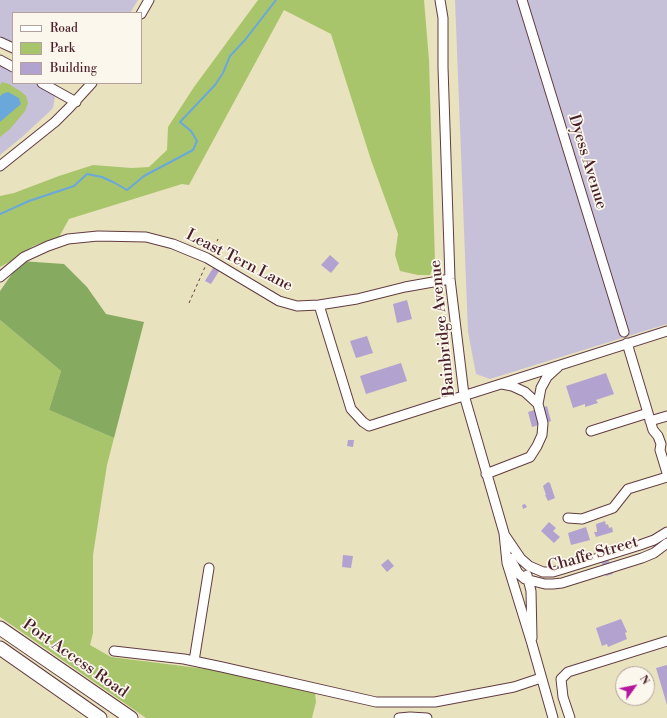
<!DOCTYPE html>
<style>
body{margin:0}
#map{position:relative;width:667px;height:718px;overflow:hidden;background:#e9e2be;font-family:"Libre Bodoni",serif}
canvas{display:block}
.legend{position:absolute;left:12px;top:12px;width:130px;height:72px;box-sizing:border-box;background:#fbf7ec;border:1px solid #b4a19f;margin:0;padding:5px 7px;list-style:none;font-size:12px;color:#4a1f2b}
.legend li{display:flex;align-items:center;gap:8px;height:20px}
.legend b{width:20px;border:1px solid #b4a19f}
.north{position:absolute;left:615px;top:666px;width:40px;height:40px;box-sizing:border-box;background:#fbf7ec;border:1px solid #b4a19f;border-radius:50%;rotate:57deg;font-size:11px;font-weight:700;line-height:16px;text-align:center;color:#4a1f2b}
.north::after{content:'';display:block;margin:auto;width:14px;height:18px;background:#b5179e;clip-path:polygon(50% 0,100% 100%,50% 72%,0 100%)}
</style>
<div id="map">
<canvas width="667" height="718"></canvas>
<ul class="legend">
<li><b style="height:5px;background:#fff"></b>Road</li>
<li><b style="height:11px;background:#a9c56c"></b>Park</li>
<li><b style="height:11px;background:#b2a2d0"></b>Building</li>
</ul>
<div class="north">N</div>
</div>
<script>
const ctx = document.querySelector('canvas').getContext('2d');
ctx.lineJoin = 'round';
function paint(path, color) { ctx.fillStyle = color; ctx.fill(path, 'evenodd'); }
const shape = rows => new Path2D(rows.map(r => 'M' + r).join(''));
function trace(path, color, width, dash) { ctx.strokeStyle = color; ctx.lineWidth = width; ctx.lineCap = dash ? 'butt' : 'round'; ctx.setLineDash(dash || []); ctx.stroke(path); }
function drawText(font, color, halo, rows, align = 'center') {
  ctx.font = font + ' "Libre Bodoni",serif'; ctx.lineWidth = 3.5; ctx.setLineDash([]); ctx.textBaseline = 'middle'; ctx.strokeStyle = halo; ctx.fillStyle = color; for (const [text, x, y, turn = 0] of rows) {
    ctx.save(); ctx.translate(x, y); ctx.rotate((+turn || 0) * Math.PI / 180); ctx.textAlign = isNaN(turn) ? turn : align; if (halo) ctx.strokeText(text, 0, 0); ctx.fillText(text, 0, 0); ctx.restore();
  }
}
const industrial = shape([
 [0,0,138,0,130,13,13,13,13,43,0,36],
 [455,0,667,0,667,324,490,379,476,374,468,332],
 [0,63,13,70,13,83,37,83,52,92,55,97,53,108,48,113,22,137,0,155]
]);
const green = shape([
 [258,0,424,0,429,60,435,262,430,275,418,275,400,271,395,255,398,234,371,160,331,34,284,10,189,185,182,184,69,219,59,237,33,246,13,260,0,267,0,196,14,193,59,176,93,165,132,168,149,167,167,150,168,127,194,87],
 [2,82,9,84,20,91,26,96,28,103,25,111,10,129,0,137,0,85],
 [0,320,61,371,49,410,114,438,107,465,93,555,93,633,90,645,111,657,222,671,315,693,316,702,312,718,146,718,0,617]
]);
const forest = shape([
 [21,261,64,264,87,287,106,314,144,322,114,438,49,410,61,371,0,320,0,291]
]);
const water = shape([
 [8,92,19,98,21,104,0,122,0,97,2,94]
]);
const stream = shape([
 [0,214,29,201,74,186,87,174,102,177,115,183,127,190,144,176,193,150,197,141,191,131,180,122,215,85,223,73,230,56,245,40,276,0]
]);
const building = shape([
 [330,255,339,263,331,273,321,265],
 [213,268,219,271,211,284,205,281],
 [407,300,412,319,397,323,393,304],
 [367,336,373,353,356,358,350,341],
 [401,363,407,381,366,394,360,376],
 [606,373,614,394,596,400,598,403,585,407,585,404,573,408,566,386],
 [547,406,551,421,532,427,528,412],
 [348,440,354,440,353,447,347,446],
 [548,482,550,483,555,498,548,501,545,495,546,495,543,486],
 [525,504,527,507,523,509,522,505],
 [605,521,606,525,608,524,609,528,612,527,613,532,596,537,594,532,597,532,596,524],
 [549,522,556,528,553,531,560,537,554,543,541,531],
 [586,527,590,540,571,545,568,533],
 [605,550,613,574,606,576,598,552],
 [343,555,353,556,351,568,342,567],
 [388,559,394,566,387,572,381,565],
 [621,619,627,632,625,633,627,639,608,647,607,644,602,646,596,628],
 [667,665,667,705,656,668]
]);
const path = shape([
 [212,252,218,239],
 [189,303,205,267]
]);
const minor = shape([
 [440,0,443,18,443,67,450,279,464,395,504,533,507,563,532,644,553,718],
 [522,0,624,332],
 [141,14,149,0],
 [0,42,13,48],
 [0,60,13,67],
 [42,83,76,102],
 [0,166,55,122,70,107,92,83],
 [0,277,24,257,48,246,68,239,98,236,146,237,173,244,207,258,279,301,297,306,319,305,357,299,405,287,450,279],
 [319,305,351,409,363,422,369,426,667,331],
 [627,343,648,413,653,430,658,436,661,444,660,450,667,473],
 [502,384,512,386,525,392,538,404],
 [650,421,667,416],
 [591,431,648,413],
 [486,474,530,457,537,446,542,435,543,423,538,404,541,388,547,377,558,367],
 [568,518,582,519,613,508,628,489,667,477],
 [504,534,521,559,529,566,543,572,553,572,563,569,640,545,654,540,667,532],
 [510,558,518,573,525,579,545,584,553,584,562,583,642,558,654,553,667,543],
 [527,575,531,591,532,638],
 [114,651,184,659,222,667,376,702,435,702,514,687,541,678],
 [194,661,209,568],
 [399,718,410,717,427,718],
 [570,718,563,697,561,679,568,672,667,641]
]);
const highway = shape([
 [0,628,131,718],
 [0,648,100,718]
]);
const streetNames = [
 ["Dyess Avenue",587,162,73],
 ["Least Tern Lane",239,261,27],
 ["Bainbridge Avenue",443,328,-96],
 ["Chaffe Street",593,555,-16],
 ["Port Access Road",75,659,35]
];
paint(industrial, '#c7c0d9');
paint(green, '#a9c56c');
paint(forest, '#86aa60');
paint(water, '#6aa7db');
trace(stream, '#6aa7db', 2);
paint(building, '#b2a2d0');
trace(minor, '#623c41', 11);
trace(highway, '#623c41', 15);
trace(path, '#623c41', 1, [3, 3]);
trace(minor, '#fff', 9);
trace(highway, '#fff', 13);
drawText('16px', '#4a1f2b', '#fbf7ec', streetNames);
</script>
